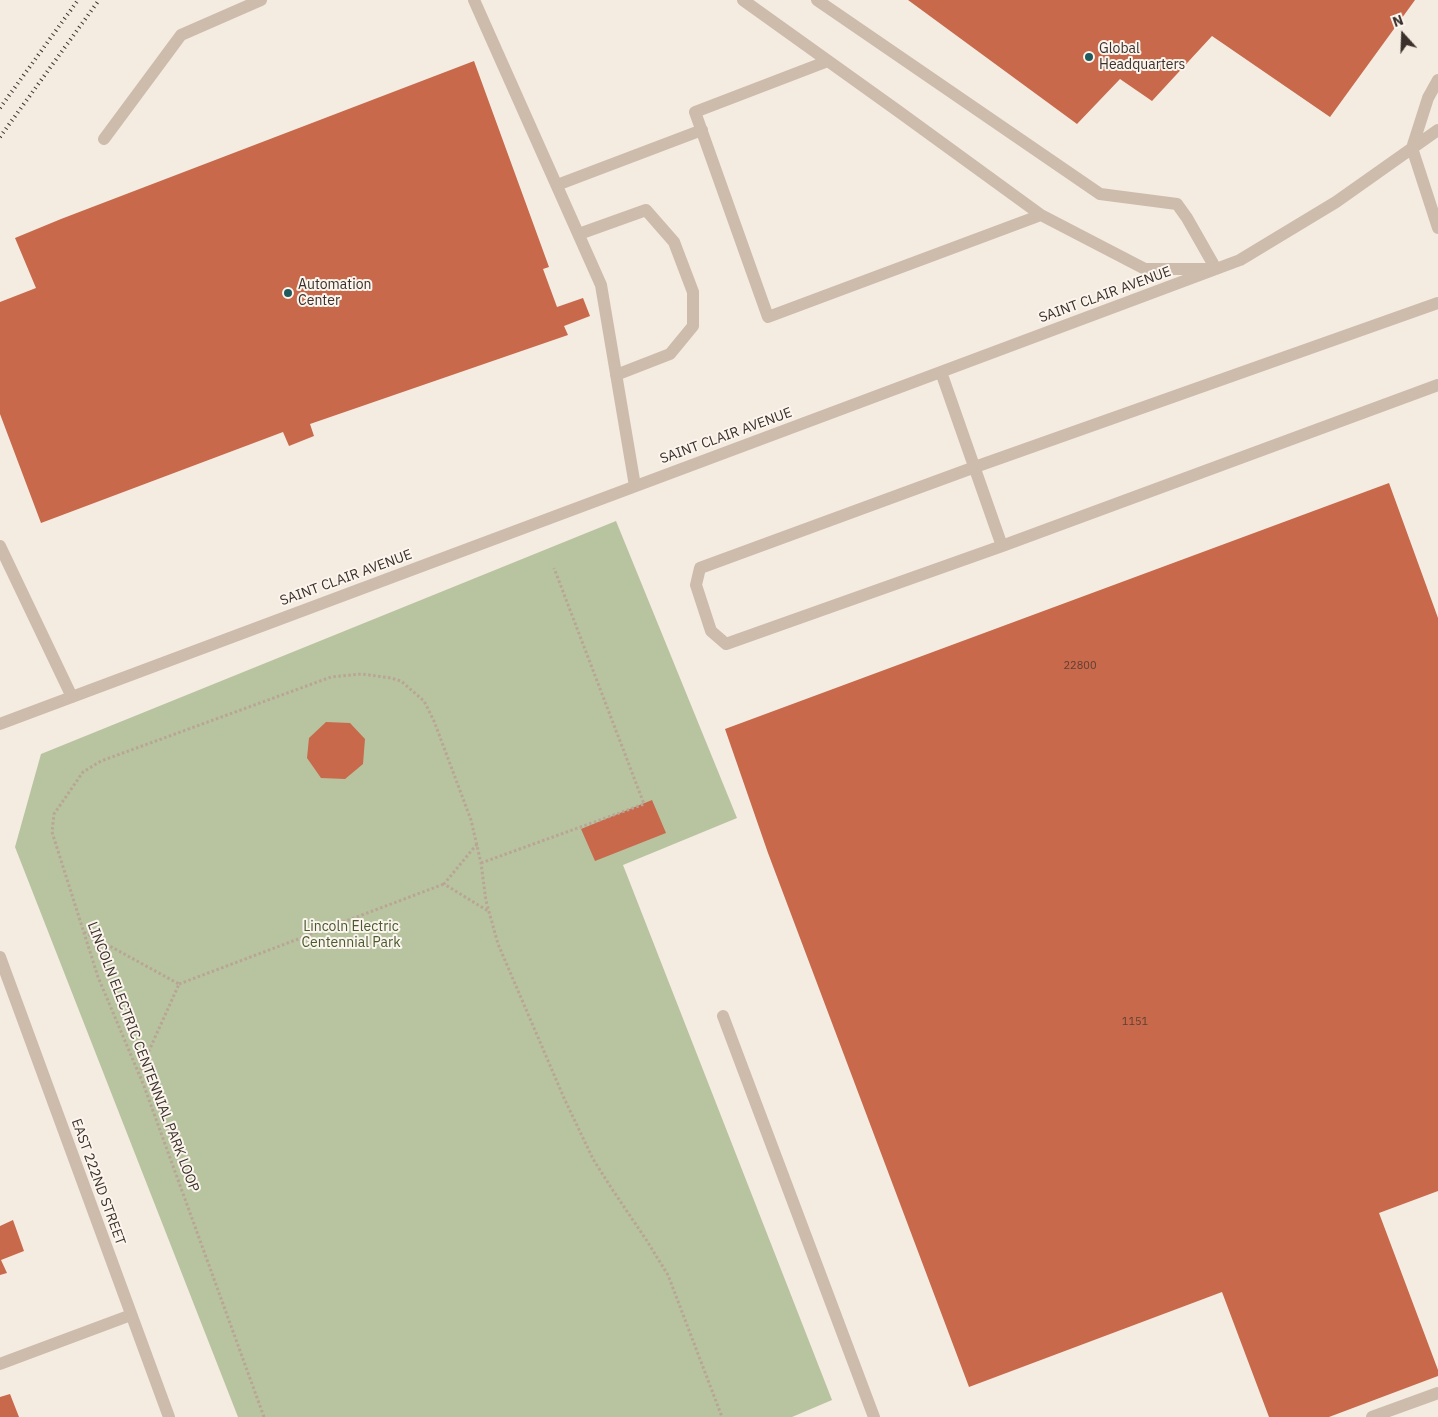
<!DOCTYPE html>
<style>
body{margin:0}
#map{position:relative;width:1438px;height:1417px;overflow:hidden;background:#f4ebe1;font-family:"IBM Plex Sans",sans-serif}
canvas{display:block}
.north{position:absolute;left:1378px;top:10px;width:50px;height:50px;-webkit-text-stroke:4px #fbf5ee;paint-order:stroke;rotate:340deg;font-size:14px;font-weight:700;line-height:20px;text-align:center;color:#3b302b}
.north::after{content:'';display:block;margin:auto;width:18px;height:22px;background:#3b302b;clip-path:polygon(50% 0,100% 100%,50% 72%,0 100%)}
</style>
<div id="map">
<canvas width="1438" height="1417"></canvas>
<div class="north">N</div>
</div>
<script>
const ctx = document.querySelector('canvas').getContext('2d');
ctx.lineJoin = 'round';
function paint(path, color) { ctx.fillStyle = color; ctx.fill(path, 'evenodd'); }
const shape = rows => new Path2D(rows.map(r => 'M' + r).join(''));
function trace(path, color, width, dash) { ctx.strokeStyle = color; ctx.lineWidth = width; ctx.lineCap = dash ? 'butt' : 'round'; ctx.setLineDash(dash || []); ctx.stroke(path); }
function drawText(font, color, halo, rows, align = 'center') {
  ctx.font = font + ' "IBM Plex Sans",sans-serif'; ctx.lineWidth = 4; ctx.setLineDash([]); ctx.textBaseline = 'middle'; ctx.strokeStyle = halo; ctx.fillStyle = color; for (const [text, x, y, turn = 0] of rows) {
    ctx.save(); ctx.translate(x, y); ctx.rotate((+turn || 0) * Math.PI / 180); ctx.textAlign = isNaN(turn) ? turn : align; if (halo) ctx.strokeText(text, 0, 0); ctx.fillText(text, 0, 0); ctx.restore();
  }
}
const green = shape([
 [616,521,737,818,623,865,832,1400,792,1417,238,1417,15,847,41,754]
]);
const building = shape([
 [908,0,1415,0,1330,117,1212,36,1152,101,1120,79,1077,124],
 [474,61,549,267,543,269,557,307,583,298,590,316,564,326,568,335,310,424,314,436,289,446,283,432,41,523,0,414,0,302,36,288,15,238,61,219],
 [1389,483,1438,618,1438,1191,1379,1213,1438,1370,1438,1376,1329,1417,1269,1417,1222,1292,969,1387,768,853,725,729],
 [326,722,350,723,365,739,363,764,345,779,321,778,307,758,309,738],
 [652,800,666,833,595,861,581,829],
 [13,1220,24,1251,1,1260,7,1273,0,1275,0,1226],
 [10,1394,19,1417,0,1417,0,1397]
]);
const path = shape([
 [477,844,444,884,488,911],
 [481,863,644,804,554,568],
 [84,932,179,984,139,1073],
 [179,984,444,884],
 [264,1417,144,1086,98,977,52,832,54,814,83,772,101,761,331,677,362,674,391,678,401,681,424,701,434,721,471,820,481,863,486,901,498,944,564,1098,593,1159,612,1189,647,1241,668,1275,722,1417]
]);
const minor = shape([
 [474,0,601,285,635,486],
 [743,0,898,111,1041,215,768,317,695,112,828,61],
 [817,0,1100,194,1177,204,1187,218,1216,269],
 [1438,80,1428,98,1412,148,1438,228],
 [104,139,181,35,261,0],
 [557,185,702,130],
 [1041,215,1145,269,1209,269],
 [579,234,646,210,674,242,693,292,693,326,670,354,616,375],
 [1438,303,975,467,700,568,696,585,711,631,726,644,1002,546,1438,385],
 [941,372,1002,546],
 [0,546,72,697],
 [0,724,1240,260,1336,202,1438,130],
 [0,957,169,1417],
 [723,1016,874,1417],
 [0,1364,131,1315],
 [1372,1417,1438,1393]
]);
const rail = shape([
 [0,108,78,0],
 [0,137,99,0]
]);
const markers = [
 [1089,57,5,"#1f5a5e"],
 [288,293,5,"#1f5a5e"]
];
const numberNames = [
 ["22800",1080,666],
 ["1151",1135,1022]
];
const poiNames = [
 ["Global",1099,49],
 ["Headquarters",1099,65],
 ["Automation",298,285],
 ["Center",298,301]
];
const streetNames = [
 ["SAINT CLAIR AVENUE",1105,295,-20],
 ["SAINT CLAIR AVENUE",726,436,-20],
 ["SAINT CLAIR AVENUE",346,578,-20],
 ["LINCOLN ELECTRIC CENTENNIAL PARK LOOP",143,1057,69],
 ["EAST 222ND STREET",98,1182,70]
];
const parkNames = [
 ["Lincoln Electric",351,927],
 ["Centennial Park",351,943]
];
paint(green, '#b8c4a0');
paint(building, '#c8694b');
trace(path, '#b9a596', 3, [2.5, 2.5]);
trace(minor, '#cdbbac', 12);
trace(rail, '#3b302b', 4, [1, 4]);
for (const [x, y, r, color] of markers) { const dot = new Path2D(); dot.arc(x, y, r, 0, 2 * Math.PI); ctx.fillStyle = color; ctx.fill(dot); trace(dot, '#fbf5ee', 2); }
drawText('11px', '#5e3e33', null, numberNames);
drawText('14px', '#3b302b', '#fbf5ee', poiNames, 'left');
drawText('14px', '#3b302b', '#fbf5ee', streetNames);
drawText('14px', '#4a5a2e', '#fbf5ee', parkNames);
</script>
